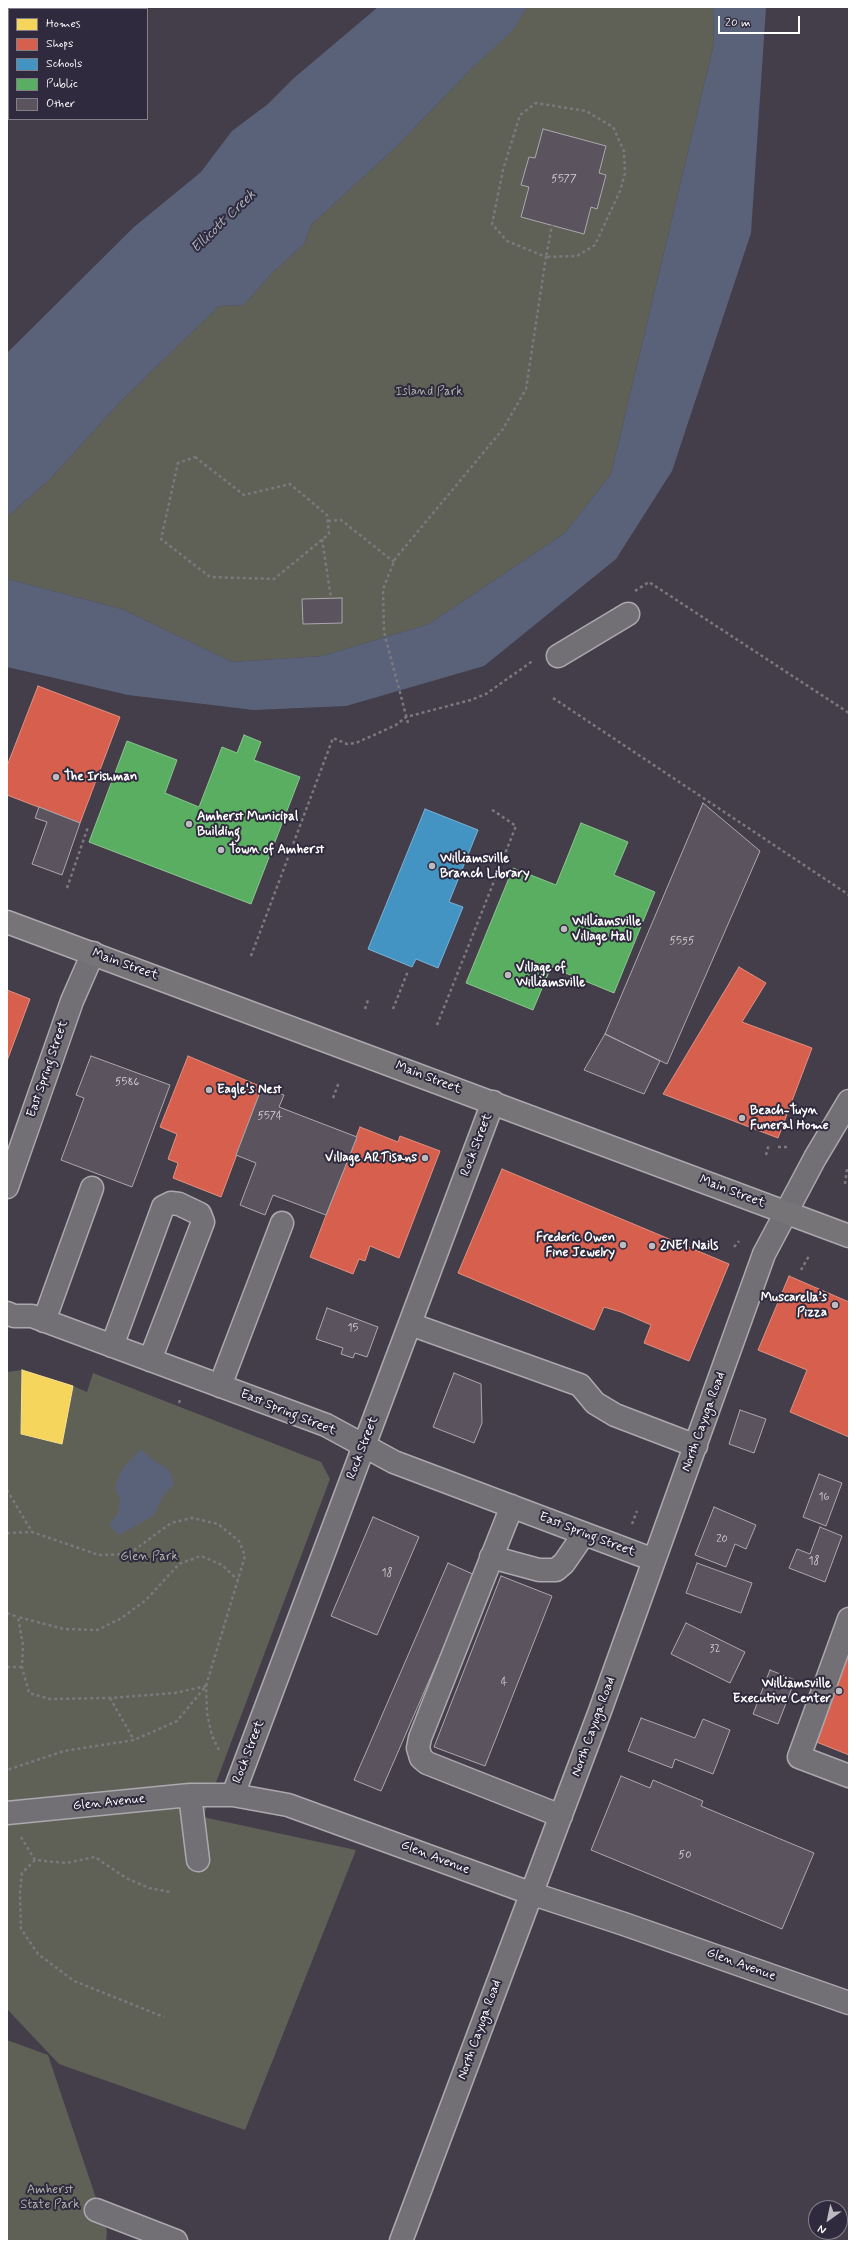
<!DOCTYPE html>
<meta charset="utf-8">
<style>
body{margin:0}
#map{position:relative;width:856px;height:2248px;overflow:hidden;background:#443e4a;font-family:Mynerve,sans-serif}
canvas{display:block}
.frame{position:absolute;inset:0;border:8px solid #fff;pointer-events:none}
.legend{position:absolute;left:8px;top:8px;width:140px;height:112px;box-sizing:border-box;background:#2f2a3d;border:1px solid #827f8b;margin:0;padding:5px 7px;list-style:none;font-size:12px;color:#fff}
.legend li{display:flex;align-items:center;gap:8px;height:20px}
.legend b{width:20px;border:1px solid #827f8b}
.north{position:absolute;left:808px;top:2200px;width:40px;height:40px;box-sizing:border-box;background:#2f2a3d;border:1px solid #827f8b;border-radius:50%;rotate:213deg;font-size:11px;font-weight:700;line-height:16px;text-align:center;color:#fff}
.north::after{content:'';display:block;margin:auto;width:14px;height:18px;background:#bebbc0;clip-path:polygon(50% 0,100% 100%,50% 72%,0 100%)}
.scale{position:absolute;left:718px;top:16px;width:82px;height:18px;box-sizing:border-box;border:2px solid #fff;border-top:0;padding-left:5px;font-size:12px;line-height:14px;white-space:nowrap;color:#fff;-webkit-text-stroke:3px #2f2a3d;paint-order:stroke}
</style>
<div id="map">
<canvas width="856" height="2248"></canvas>
<div class="frame"></div>
<ul class="legend">
<li><b style="height:11px;background:#f6d55c"></b>Homes</li>
<li><b style="height:11px;background:#d6604d"></b>Shops</li>
<li><b style="height:11px;background:#4393c3"></b>Schools</li>
<li><b style="height:11px;background:#5aae61"></b>Public</li>
<li><b style="height:11px;background:#5b535d"></b>Other</li>
</ul>
<div class="north">N</div>
<div class="scale">20 m</div>
</div>
<script>
const ctx = document.querySelector('canvas').getContext('2d');
ctx.lineJoin = 'round';
function paint(path, color) { ctx.fillStyle = color; ctx.fill(path, 'evenodd'); }
const shape = rows => new Path2D(rows.map(r => 'M' + r).join(''));
function trace(path, color, width, dash) { ctx.strokeStyle = color; ctx.lineWidth = width; ctx.lineCap = dash ? 'butt' : 'round'; ctx.setLineDash(dash || []); ctx.stroke(path); }
function drawText(font, color, halo, rows, align = 'center') {
  ctx.font = font + ' Mynerve,sans-serif'; ctx.lineWidth = 4; ctx.setLineDash([]); ctx.textBaseline = 'middle'; ctx.strokeStyle = halo; ctx.fillStyle = color; for (const [text, x, y, turn = 0] of rows) {
    ctx.save(); ctx.translate(x, y); ctx.rotate((+turn || 0) * Math.PI / 180); ctx.textAlign = isNaN(turn) ? turn : align; if (halo) ctx.strokeText(text, 0, 0); ctx.fillText(text, 0, 0); ctx.restore();
  }
}
const green = shape([
 [527,7,713,7,714,43,611,474,565,533,429,624,322,656,232,662,122,609,7,579,7,517,49,480,120,402,219,306,244,305,271,274,304,244,311,225,396,147,472,68,512,30],
 [22,1370,21,1435,62,1444,73,1386,87,1392,93,1373,321,1462,330,1479,203,1817,356,1850,245,2130,59,2064,7,2009,7,1372],
 [7,2040,48,2055,107,2231,106,2241,7,2241]
]);
const water = shape([
 [378,7,527,7,513,30,472,68,396,147,311,225,304,244,271,274,244,305,219,306,120,402,49,480,7,517,7,353,134,227,201,172,232,131,268,104,294,78],
 [713,7,766,7,751,233,672,471,616,559,484,666,346,706,254,710,128,695,7,667,7,579,122,609,232,662,322,656,429,624,565,533,611,474,714,43],
 [141,1449,149,1457,169,1470,174,1484,161,1499,154,1515,119,1535,109,1525,118,1513,120,1500,115,1487,122,1469]
]);
const homes = shape([
 [22,1370,73,1386,62,1444,21,1434,22,1370]
]);
const shops = shape([
 [38,686,120,717,80,823,7,795,7,766,38,686],
 [739,967,766,983,742,1022,812,1048,778,1138,663,1094,739,967],
 [7,990,30,999,7,1061,7,990],
 [188,1056,262,1087,221,1197,173,1178,178,1163,168,1159,177,1134,160,1127,188,1056],
 [360,1127,398,1142,400,1136,440,1151,399,1258,370,1246,365,1261,359,1259,353,1274,310,1257,360,1127],
 [502,1169,729,1264,689,1361,644,1343,651,1325,621,1312,604,1307,594,1330,458,1273,502,1169],
 [789,1276,849,1302,849,1437,790,1412,807,1370,758,1350,789,1276],
 [849,1643,849,1755,809,1739,849,1643]
]);
const schools = shape([
 [425,809,478,830,449,902,463,907,438,968,416,959,412,967,368,949,425,809]
]);
const public = shape([
 [244,735,261,742,254,760,300,777,251,904,89,842,127,741,177,760,165,793,199,807,222,747,237,753,244,735],
 [581,823,628,842,614,875,655,892,614,993,551,967,533,1010,466,983,513,868,556,885,581,823]
]);
const building = shape([
 [543,129,606,146,599,173,606,175,597,209,591,207,584,234,521,217,529,187,521,185,529,157,535,158,543,129],
 [342,598,342,623,303,624,302,599,342,598],
 [703,803,760,851,667,1064,605,1034,703,803],
 [39,807,80,823,62,875,32,864,47,822,35,818,39,807],
 [605,1034,660,1061,644,1094,584,1070,605,1034],
 [91,1056,170,1085,132,1187,61,1160,84,1098,76,1095,91,1056],
 [262,1087,284,1095,279,1107,357,1137,326,1215,273,1195,265,1215,240,1205,256,1163,236,1155,262,1087],
 [327,1308,378,1327,367,1357,355,1353,353,1358,341,1354,343,1348,316,1339,327,1308],
 [454,1373,481,1384,482,1423,474,1443,433,1427,454,1373],
 [740,1410,766,1419,754,1453,729,1444,740,1410],
 [819,1474,842,1483,826,1526,803,1517,819,1474],
 [714,1507,756,1525,746,1549,735,1544,726,1567,695,1555,714,1507],
 [373,1517,419,1537,377,1635,331,1616,373,1517],
 [820,1527,842,1536,825,1582,789,1568,797,1549,810,1554,820,1527],
 [448,1563,475,1575,381,1791,354,1780,448,1563],
 [697,1563,752,1583,741,1613,686,1593,697,1563],
 [501,1576,552,1596,485,1766,434,1747,501,1576],
 [686,1623,745,1652,730,1683,671,1654,686,1623],
 [770,1670,795,1680,778,1724,753,1714,770,1670],
 [641,1718,695,1738,703,1719,730,1730,713,1774,675,1759,672,1768,628,1751,641,1718],
 [621,1776,650,1788,653,1780,703,1801,701,1806,814,1853,782,1929,591,1850,621,1776]
]);
const path = shape([
 [195,457,244,495,290,484,327,515,329,534,274,579,210,577,161,539,178,463,195,457],
 [328,521,341,520,394,562],
 [322,539,331,598],
 [635,591,649,582,849,713],
 [553,698,849,895],
 [408,723,384,632,383,589,395,559,503,429,526,389,546,257,507,241,492,224,503,170,520,115,536,103,586,111,613,127,624,151,625,173,620,191,595,245,577,256,546,257,552,225],
 [67,888,88,827],
 [251,956,333,738,347,744,356,743,396,725,406,717,471,700,486,694,534,660],
 [365,1009,368,1000],
 [393,1009,408,971],
 [437,1025,516,826,491,809],
 [333,1098,339,1082],
 [778,1147,788,1147],
 [766,1155,769,1144],
 [845,1184,847,1169],
 [734,1247,739,1241],
 [801,1270,809,1256],
 [179,1403,180,1400],
 [7,1490,32,1532],
 [632,1524,637,1511],
 [7,1533,32,1532,99,1555,129,1554,171,1523,192,1518,218,1524,239,1541,245,1556,206,1686,177,1721,134,1740,64,1751,7,1770],
 [7,1613,18,1617],
 [7,1667,22,1667],
 [110,1698,134,1740],
 [219,1750,212,1736,207,1713,206,1686,175,1693,110,1698,50,1699,29,1693,22,1667,23,1645,18,1617,64,1629,97,1630,120,1619,146,1600,179,1564,201,1556,222,1565,238,1580],
 [21,1837,35,1860,66,1863,95,1857,126,1878,149,1888,170,1892],
 [35,1860,22,1873,20,1893,21,1929,38,1954,74,1981,164,2017]
]);
const minor = shape([
 [558,656,628,614],
 [7,1187,72,1001,93,953],
 [7,1313,14,1316,32,1316,326,1425,394,1462,654,1560],
 [44,1321,92,1188],
 [410,1324,580,1385,595,1403,615,1415,696,1446],
 [112,1346,163,1207,171,1203,179,1204,200,1214,203,1222,150,1360],
 [220,1386,282,1223],
 [512,1506,420,1738,418,1748,421,1758,427,1763,561,1816],
 [491,1557,539,1570,556,1570,564,1563,584,1534],
 [849,1619,799,1757,849,1776],
 [190,1795,198,1860],
 [233,1795,493,1102],
 [7,1813,190,1795,233,1795,288,1805,530,1893,624,1924,849,2003],
 [96,2210,176,2241],
 [401,2241,600,1711,764,1254,815,1158,849,1101]
]);
const major = shape([
 [7,922,849,1236]
]);
const markers = [
 [56,777,4,"#bebbc0"],
 [189,824,4,"#bebbc0"],
 [221,850,4,"#bebbc0"],
 [432,866,4,"#bebbc0"],
 [564,929,4,"#bebbc0"],
 [508,975,4,"#bebbc0"],
 [209,1090,4,"#bebbc0"],
 [742,1118,4,"#bebbc0"],
 [425,1158,4,"#bebbc0"],
 [623,1245,4,"#bebbc0"],
 [652,1246,4,"#bebbc0"],
 [835,1305,4,"#bebbc0"],
 [839,1691,4,"#bebbc0"]
];
const numberNames = [
 ["5577",564,180],
 ["5555",682,942],
 ["5586",127,1083],
 ["5574",270,1117],
 ["15",353,1329],
 ["16",824,1498],
 ["20",722,1540],
 ["18",814,1562],
 ["18",387,1574],
 ["32",715,1650],
 ["4",504,1683],
 ["50",685,1856]
];
const parkNames = [
 ["Island Park",429,392],
 ["Glen Park",149,1557],
 ["Amherst",50,2190],
 ["State Park",50,2205]
];
const poiNames = [
 ["The Irishman",64,777],
 ["Amherst Municipal",197,817],
 ["Building",197,832],
 ["Town of Amherst",229,850],
 ["Williamsville",440,859],
 ["Branch Library",440,874],
 ["Williamsville",572,922],
 ["Village Hall",572,937],
 ["Village of",516,968],
 ["Williamsville",516,983],
 ["Eagle's Nest",217,1090],
 ["Beach-Tuyn",750,1111],
 ["Funeral Home",750,1126],
 ["Village ARTisans",417,1158,"right"],
 ["Frederic Owen",615,1238,"right"],
 ["Fine Jewelry",615,1253,"right"],
 ["2NE1 Nails",660,1246],
 ["Muscarella’s",827,1298,"right"],
 ["Pizza",827,1313,"right"],
 ["Williamsville",831,1684,"right"],
 ["Executive Center",831,1699,"right"]
];
const streetNames = [
 ["Main Street",125,965,20],
 ["East Spring Street",48,1069,-71],
 ["Main Street",428,1078,21],
 ["Rock Street",477,1145,-69],
 ["Main Street",732,1192,21],
 ["East Spring Street",288,1413,22],
 ["North Cayuga Road",704,1422,-70],
 ["Rock Street",363,1448,-69],
 ["East Spring Street",587,1535,21],
 ["North Cayuga Road",594,1727,-70],
 ["Rock Street",249,1752,-69],
 ["Glen Avenue",109,1803,-6],
 ["Glen Avenue",435,1858,21],
 ["Glen Avenue",741,1965,20],
 ["North Cayuga Road",480,2030,-70]
];
const waterNames = [
 ["Ellicott Creek",224,222,-44]
];
paint(green, '#5f6157');
paint(water, '#5a627a');
paint(homes, '#f6d55c');
trace(homes, '#f9e28d', 1);
paint(shops, '#d6604d');
trace(shops, '#e29082', 1);
paint(schools, '#4393c3');
trace(schools, '#7bb3d5', 1);
paint(public, '#5aae61');
trace(public, '#8cc690', 1);
paint(building, '#5b535d');
trace(building, '#aba8ae', 1);
trace(minor, '#aba8ae', 25);
trace(major, '#aba8ae', 25);
trace(path, '#7a797e', 2.5, [3, 3]);
trace(minor, '#727075', 22);
trace(major, '#767477', 22);
for (const [x, y, r, color] of markers) { const dot = new Path2D(); dot.arc(x, y, r, 0, 2 * Math.PI); ctx.fillStyle = color; ctx.fill(dot); trace(dot, '#2f2a3d', 1.5); }
drawText('11px', '#d6d4d6', null, numberNames);
drawText('13px', '#b1b3ac', '#2f2a3d', parkNames);
drawText('bold 13px', '#fff', '#2f2a3d', poiNames, 'left');
drawText('13px', '#fff', '#2f2a3d', streetNames);
drawText('italic 14px', '#aeb2bf', '#2f2a3d', waterNames);
</script>
